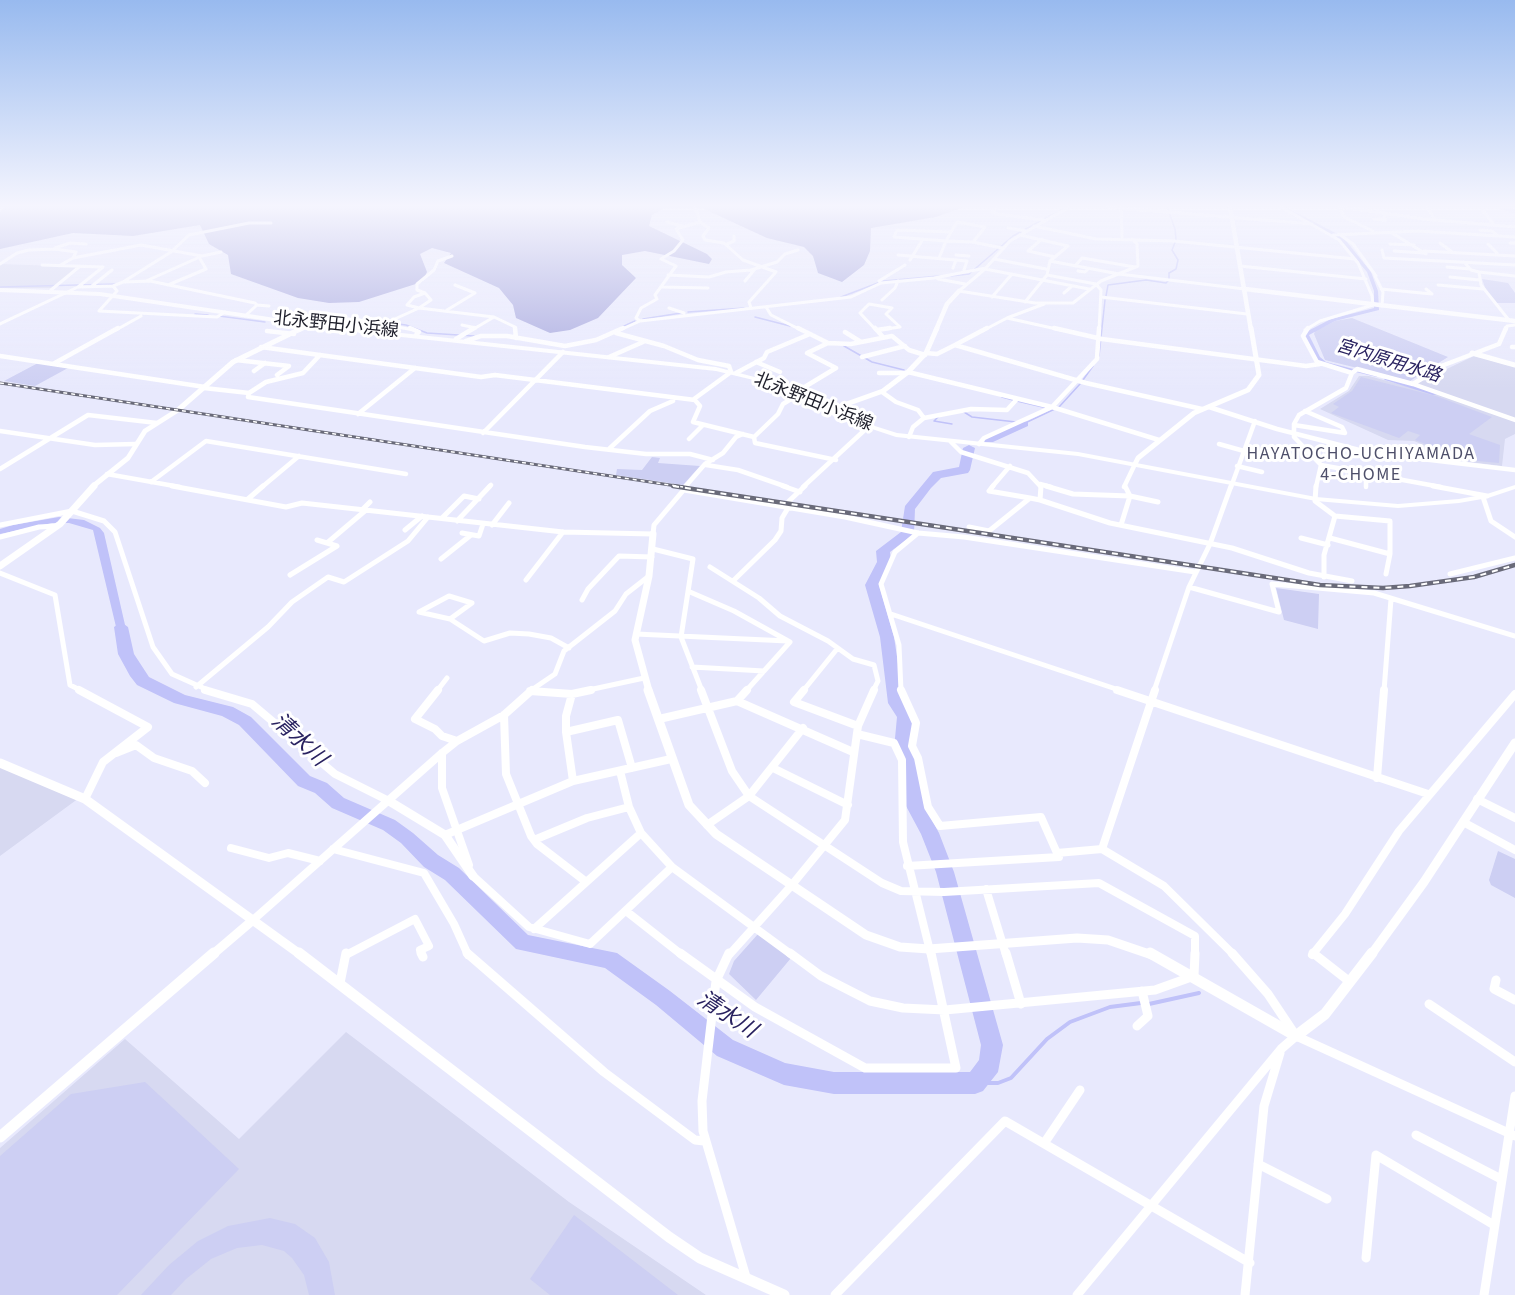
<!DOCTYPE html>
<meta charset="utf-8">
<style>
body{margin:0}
canvas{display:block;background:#e8e9fd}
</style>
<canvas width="1515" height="1295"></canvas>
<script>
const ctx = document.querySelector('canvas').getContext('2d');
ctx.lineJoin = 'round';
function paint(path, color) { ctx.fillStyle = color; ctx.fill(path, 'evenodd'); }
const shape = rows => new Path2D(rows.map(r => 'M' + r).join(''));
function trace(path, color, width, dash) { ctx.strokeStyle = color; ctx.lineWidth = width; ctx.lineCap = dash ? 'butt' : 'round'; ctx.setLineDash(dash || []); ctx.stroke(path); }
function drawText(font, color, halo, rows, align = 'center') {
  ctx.font = font + ' "Source Sans 3","Noto Sans JP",sans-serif'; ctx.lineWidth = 6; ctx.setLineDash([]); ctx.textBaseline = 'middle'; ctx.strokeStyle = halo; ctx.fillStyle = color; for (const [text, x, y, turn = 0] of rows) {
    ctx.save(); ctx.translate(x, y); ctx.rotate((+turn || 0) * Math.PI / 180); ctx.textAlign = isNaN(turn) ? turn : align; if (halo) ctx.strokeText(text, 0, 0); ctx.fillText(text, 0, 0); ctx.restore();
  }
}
const built = shape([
 [0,264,58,266,78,267,54,288,0,288],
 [1474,356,1515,367,1515,434,1505,439,1502,466,1461,461,1414,441,1388,440,1320,409,1349,391,1359,376,1369,376,1409,387],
 [0,766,79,798,0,856],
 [346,1032,569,1202,706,1295,0,1295,0,1148,125,1039,239,1139]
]);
const green = shape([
 [1482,279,1508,283,1515,293,1515,303,1496,303,1486,290],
 [1352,318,1448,357,1410,381,1325,360,1314,334,1315,331,1335,321],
 [38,363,68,368,35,386,4,381],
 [1361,377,1436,396,1492,417,1469,434,1500,445,1499,463,1466,460,1415,440,1420,435,1408,431,1399,438,1331,413,1339,407,1333,404,1352,391],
 [652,457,660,458,658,463,700,466,683,485,616,475,617,469,642,470],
 [1276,588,1319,594,1318,629,1284,620],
 [1498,851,1515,859,1515,898,1491,885,1489,880],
 [758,934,791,958,756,1000,729,974,734,961],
 [145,1082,239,1169,117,1295,0,1295,0,1156,71,1094],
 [574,1215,678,1295,550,1295,530,1279],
 [270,1218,295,1224,315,1238,329,1262,335,1295,309,1295,304,1275,292,1258,284,1251,262,1245,237,1248,211,1259,186,1279,171,1295,141,1295,169,1265,198,1241,228,1226]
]);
const forest = shape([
 [4,207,964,207,936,217,871,228,870,251,864,265,842,282,818,273,813,256,804,247,767,238,702,208,665,208,652,215,649,226,707,254,712,259,709,264,645,251,622,255,622,265,636,278,598,318,570,330,550,333,516,318,513,305,499,288,444,263,451,253,432,248,420,254,427,272,422,282,359,302,329,303,298,298,231,274,228,255,209,244,200,225,133,236,73,233,0,249,0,212]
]);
const water = shape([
 [59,517,84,520,100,528,104,533,128,638,124,646,122,646,117,631,93,530,69,523,52,523,0,534,0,529,13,525]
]);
const streamFar1 = shape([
 [951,276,969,274,1013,236,1066,207],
 [0,287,115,284],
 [1106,296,1108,285,1146,280,1166,283,1169,280,1169,273,1176,269,1178,260,1172,250,1176,240,1175,229,1167,207],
 [841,297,883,281,939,276],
 [688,312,744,308],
 [195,314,208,315],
 [219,316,265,322],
 [755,317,790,326],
 [287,318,320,317],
 [643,319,681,313],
 [368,320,406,325,427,333,474,336],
 [622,327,635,321],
 [844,346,872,362,904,370],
 [1099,356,1105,300],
 [1083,380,1093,366],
 [1002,397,1013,400],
 [1017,401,1047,408],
 [964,412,972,417,1016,422],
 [938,417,934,421,952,424],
 [1023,424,1059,407,1080,384]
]);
const stream = shape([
 [1149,1004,1199,993],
 [975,1083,998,1083,1011,1078,1047,1039,1070,1022,1110,1007,1141,1003]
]);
const canal = shape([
 [1281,207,1286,207,1343,237,1371,272,1378,291,1379,310,1335,321,1309,335,1320,357,1326,362,1377,375,1377,377,1322,364,1315,358,1303,334,1304,333,1331,319,1374,308,1374,291,1367,272,1339,239,1281,207],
 [1387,377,1437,393,1438,394,1433,395,1385,380,1384,379,1387,377]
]);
const river = shape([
 [1499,207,1515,209,1515,214,1500,209,1499,207],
 [1024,421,1028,422,1028,426,993,442,985,442,983,440,1024,421],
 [969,445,975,448,970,470,968,473,941,478,931,488,915,509,914,534,890,552,891,562,879,585,894,637,904,702,913,716,910,749,916,759,924,805,939,833,954,872,1003,1045,998,1072,983,1091,975,1094,834,1094,784,1085,717,1056,656,1005,605,968,516,949,445,880,424,867,401,843,383,830,332,808,315,793,298,786,239,725,222,716,174,703,137,685,130,676,118,654,114,627,121,622,128,627,134,654,149,677,185,695,233,707,251,717,310,776,327,783,344,798,395,820,413,833,438,855,459,868,528,935,617,953,670,991,733,1040,785,1063,834,1072,970,1072,979,1060,981,1045,936,872,921,834,906,806,900,759,894,749,897,717,888,703,880,637,865,585,877,562,876,551,901,532,905,506,933,472,959,467,963,448,969,445]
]);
const minorFar4 = shape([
 [695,207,700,222],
 [996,207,992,212,997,214,1044,220],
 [1106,207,1312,224],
 [1121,207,1122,237],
 [1281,207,1339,240,1358,263,1372,296,1373,305,1320,321,1305,330],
 [1339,207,1344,217,1373,231],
 [1342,207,1424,219,1515,227],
 [1427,207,1435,220],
 [1483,211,1493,223],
 [1374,219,1385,220,1384,214],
 [667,222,682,226],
 [1034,226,1096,239,1174,241,1355,259],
 [1008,228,1026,231],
 [897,230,951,232,946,241,894,237,897,230],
 [1480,230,1492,231,1498,236],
 [951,232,957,222,985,227,973,242],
 [1392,233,1426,254],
 [1339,234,1353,244,1376,276],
 [1020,235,1068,246,1050,261,1047,275,1025,302],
 [1333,235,1418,231,1515,237],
 [1042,239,1028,251,1055,257],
 [946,241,973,242,1002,248],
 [1440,243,1452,252],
 [1510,243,1515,243],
 [727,244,734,241,734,236],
 [1390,244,1414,245],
 [1488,244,1497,253],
 [55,248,70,243,86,244],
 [1382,250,1384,258,1515,265],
 [1394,251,1424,253],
 [1424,251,1515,256],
 [898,255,967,261,964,270],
 [956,255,969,256],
 [202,256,221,252],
 [939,258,946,241],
 [994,259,1046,269],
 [910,260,923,239],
 [1050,261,1119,274,1245,289],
 [1464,262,1471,270,1479,272,1481,285,1508,319],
 [0,264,17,253,29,250,55,249,76,252,73,258],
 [59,266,73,258,141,245,202,256,146,281],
 [1075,266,1082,258,1135,267],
 [1240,266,1366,279],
 [1447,267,1470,269],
 [953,268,956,260],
 [985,269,1089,289],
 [1078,271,1085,272,1088,269],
 [1479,272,1515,276],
 [668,275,709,277,726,272,751,270,777,262,785,254,798,250],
 [1047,275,1096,284,1101,290,1099,330],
 [1375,276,1383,292,1382,306],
 [1450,277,1479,280],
 [938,279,965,284],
 [745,281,755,269],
 [124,282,150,281,255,303,257,305,245,316],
 [881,283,879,281,905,265],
 [168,285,206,269,199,257],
 [1438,285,1483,289],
 [92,286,112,270],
 [113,286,117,291,99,311,217,317,225,312],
 [78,287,113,286,123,282,171,252,189,235,249,223,271,223],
 [662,287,708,288],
 [1381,289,1432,294,1426,289],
 [51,290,79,267],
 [959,291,1035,303,1073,303,1101,281,1138,266,1137,244,1132,239],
 [959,291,985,269,1010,241,1069,207],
 [425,293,431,300,419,308,407,305,414,297,425,293],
 [425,293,417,290,417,284,434,270,438,261,452,256],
 [1064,293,1072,286],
 [992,297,1012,274],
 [1101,297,1247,314],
 [882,300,895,288,898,281],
 [1044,304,1007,318,1061,330],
 [257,305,269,306],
 [766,307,771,315,801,330],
 [669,308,684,313],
 [447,310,475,293,455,285],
 [640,321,636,318,641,308,657,299,655,295,676,266,661,259,674,251,683,240,676,229,700,222,709,228,703,236,705,240,724,243,743,260,776,272,749,302,751,308],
 [386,323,419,308,494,317,515,327,515,330],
 [0,324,78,287,103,267,42,265],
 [309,325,320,318,359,320,414,330],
 [462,325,476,328],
 [116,330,141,316],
 [472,330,494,317],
 [620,330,640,321,851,297,881,283,934,278,986,268],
 [876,330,860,313,869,304,892,308,886,314,900,327,878,330],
 [984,330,1007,318],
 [1506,330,1507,326,1515,325]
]);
const minorFar3 = shape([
 [410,328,419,332,416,335],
 [515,328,516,338],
 [798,328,828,343,851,344,892,336,909,350,925,355],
 [875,328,883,337],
 [1054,328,1102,339,1306,366,1320,364],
 [1308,328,1303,336,1317,362,1352,373,1357,369,1413,384,1515,420],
 [877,330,890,328],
 [267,331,294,334],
 [845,332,861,342],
 [616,333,664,346,698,360,729,366,731,372,694,399,700,406,693,422,754,437,755,443,836,460],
 [456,339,474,328],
 [466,341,481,336,507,336,565,346,596,340,623,328],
 [955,345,987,328],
 [261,347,481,377,495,375,695,400],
 [1512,347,1515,347],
 [926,353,937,354,955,345,1086,383,1202,409],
 [0,356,205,387],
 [609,357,643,342],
 [862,357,905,346],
 [236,360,289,366,277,375],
 [756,362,780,372],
 [53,364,118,328],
 [254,371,265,363],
 [908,372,1052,407,1159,440],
 [736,373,764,358,767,352,810,334],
 [879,373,907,373],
 [1352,373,1346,388,1299,415,1294,424,1294,437,1321,465,1441,487],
 [1413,384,1444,365,1499,344,1506,328],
 [204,388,249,393,266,382,303,373,320,355],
 [882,392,896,402,918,410,924,418,913,427,909,437],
 [249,393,248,397,585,447,646,454,690,454,713,460],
 [793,394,836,368,807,353,828,343],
 [1209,407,1277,429,1371,453,1515,470],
 [358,414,415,368],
 [924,418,971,409,1007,410,1017,399],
 [1294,425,1345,433,1342,427,1305,411],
 [0,431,95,445,136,444],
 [483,433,563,352],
 [754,437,778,414,783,404,796,396],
 [689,439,703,425],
 [951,442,961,452,1028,473,1041,487],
 [979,444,984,438,1052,407,1097,359,1099,328],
 [1219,444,1244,451],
 [610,448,650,411,673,401],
 [706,465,738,470,787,487],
 [1237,466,1262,472],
 [0,469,88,415,157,423],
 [107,474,180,487],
 [1366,474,1366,487],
 [151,482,206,441,406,474],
 [1040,484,1051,487],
 [262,487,299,456],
 [489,487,491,485],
 [685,487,705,464,723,453,736,437,743,434],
 [803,487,868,427],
 [992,487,1010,466],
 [1124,487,1135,464],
 [1231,487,1255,421],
 [1316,487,1321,465]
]);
const minorFar2 = shape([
 [172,486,286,507,302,503,563,532,653,534,654,525,687,486],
 [783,486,800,492],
 [993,486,989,491,1030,498],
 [1041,486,1040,500,1110,523,1232,548,1309,573,1352,581],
 [1046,486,1073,494,1130,496,1158,502],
 [1316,486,1315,501,1335,516,1324,555,1324,577],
 [1433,486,1487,496],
 [684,490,845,517,918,533,964,537,1195,572],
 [1483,497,1491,521,1515,537],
 [248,499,263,486],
 [789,501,805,486],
 [363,509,370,502],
 [442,518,464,496,479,499],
 [457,521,490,486],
 [0,525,72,511,104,521,115,532,153,647,172,674,210,691],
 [492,525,509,503],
 [1121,525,1130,496,1125,486],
 [969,527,989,531,1030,498,1040,500],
 [405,530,422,516],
 [462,533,479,536,483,524],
 [0,537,39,527,57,526],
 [1301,538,1328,545],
 [1330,538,1390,554,1390,521,1335,516],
 [317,540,327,543],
 [653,549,693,559,681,637,702,691],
 [441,559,471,535],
 [710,567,759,598,780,616,828,641,853,659,874,665,878,681,873,691],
 [0,573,55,595,70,685,82,691],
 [1386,574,1390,554],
 [1450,574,1515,558],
 [290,575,337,546,327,543,366,510],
 [526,580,563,532],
 [733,581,775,540,781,531,782,518,788,508],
 [1189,587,1279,612,1272,584,1374,593,1515,636],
 [690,592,734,611,790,642,746,691],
 [449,596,472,603,450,619,419,612,449,596],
 [582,600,588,589,619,556,652,557],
 [891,614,1122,691],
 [450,619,484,641,510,633,529,634,551,638,569,648],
 [636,634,788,641],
 [692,667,764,671],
 [196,687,268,627,292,602,328,577,344,582,408,541,428,517],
 [437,691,447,678],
 [530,691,534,691],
 [530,691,555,674,564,651,615,611,626,594,649,576],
 [584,691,644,678],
 [803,691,837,649],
 [901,691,899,645,881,584,895,552,918,533],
 [1154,691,1189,587,1210,544,1231,486],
 [1384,691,1391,599]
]);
const minorFar1 = shape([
 [79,690,148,727,103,762,85,799],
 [205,690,252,704,335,774,389,801],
 [438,690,415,719,435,729,442,736,457,741],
 [701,690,732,771,749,796,882,883,901,891,944,892,1099,883,1195,936,1195,955],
 [804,690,794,702,858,726],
 [901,690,916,723,912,746,918,758,928,807,940,826,1041,817,1057,853],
 [1117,690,1428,794],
 [530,691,572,694,591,690],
 [572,694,566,716,566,732,573,781],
 [737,701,853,752],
 [504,715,506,774,531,836,537,844,585,881],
 [659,719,737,701,747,690],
 [566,732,618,720,632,768],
 [857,734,894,743,902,760,903,842,931,955],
 [116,753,136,745,154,758,192,771,205,783],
 [442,753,442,788,469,865],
 [773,768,848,805],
 [620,771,629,807,641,833,672,867,792,955],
 [1377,778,1384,690],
 [1477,799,1515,818],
 [1463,822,1515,850],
 [707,825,749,796,803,728],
 [445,835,573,781,671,759],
 [534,840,587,818,629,807],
 [231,848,269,858,288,853,320,861],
 [333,849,424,873,454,924,468,955],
 [1102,849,1155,690],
 [907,866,1059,857,1057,853,1102,849,1164,886,1234,955],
 [472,875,529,927,590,944,672,867],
 [986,889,1006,955],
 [626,911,682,955],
 [253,920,442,753,457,741,504,715,532,690],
 [534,929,641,833],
 [346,955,415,919,429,946,420,950,422,955],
 [729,955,791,886,845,820,858,726,874,690],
 [1312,955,1345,914,1399,831,1515,694]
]);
const minor = shape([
 [421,953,423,957],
 [467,953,604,1072,695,1140,704,1141],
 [680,953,755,1007,865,1068,956,1068,931,953],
 [729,953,716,981,702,1101,703,1131,746,1277],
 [790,953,821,976,870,1001,903,1008,945,1010,1155,990,1194,976,1195,953],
 [1006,953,1021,1004],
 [1232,953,1268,994,1296,1036,1515,1136],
 [1313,953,1350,982],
 [1496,980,1494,989,1515,1000],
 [340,983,346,953],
 [1429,1004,1515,1062],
 [1137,1026,1148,1016,1142,991],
 [1416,1135,1501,1179],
 [1045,1142,1080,1090],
 [1258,1164,1327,1199],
 [1366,1258,1376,1155,1494,1225],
 [835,1295,1005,1121,1250,1263],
 [1077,1295,1281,1049,1296,1036],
 [1245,1295,1264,1106,1280,1053],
 [1484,1295,1515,1096]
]);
const tertiaryFar4 = shape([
 [1230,207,1251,330],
 [1245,289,1515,321],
 [299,330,309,325],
 [936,330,947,304,959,291]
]);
const tertiaryFar3 = shape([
 [1472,353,1515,365],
 [827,411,883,391,908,372,926,353,937,328],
 [1135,464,1138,458,1194,413,1248,390,1259,375,1251,328],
 [92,487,128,458,145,431,178,410,233,362,302,328]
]);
const tertiaryFar2 = shape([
 [0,566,60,524,94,486],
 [649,691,635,640,649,576,653,534]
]);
const tertiaryFar1 = shape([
 [648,690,689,805,716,834,866,935,900,947,929,949,1077,938,1108,940,1152,955],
 [0,763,85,799,301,955],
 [389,801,445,835,473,876],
 [212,955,253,920],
 [1371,955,1424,882,1515,743]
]);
const tertiary = shape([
 [299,953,669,1237,700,1258,784,1295],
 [1150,953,1296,1036,1325,1014,1372,953],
 [0,1137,214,953]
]);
const secondary = shape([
 [0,288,100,292,309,323,716,367,770,381,840,415,897,433,1078,452,1316,497,1398,504,1459,499,1487,494,1515,485,1515,489,1488,498,1459,503,1398,508,1316,501,1078,456,896,437,836,417,766,383,716,371,309,327,100,296,0,292,0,288]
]);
const railFar1 = shape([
 [0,383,683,487]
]);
const rail = shape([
 [673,486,1320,585,1383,588,1410,586,1474,577,1515,565]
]);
const farStreetnames = [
 ["北永野田小浜線",336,326,6],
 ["北永野田小浜線",813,403,22]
];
const farWaternames = [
 ["宮内原用水路",1388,362,17]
];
const farNeighbourhoodnames = [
 ["HAYATOCHO-UCHIYAMADA",1361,455],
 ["4-CHOME",1361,476]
];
const waterNames = [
 ["清水川",298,741,43],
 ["清水川",726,1016,33]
];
paint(built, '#d7d9f1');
paint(green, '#cdcff3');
paint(forest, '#a7a8de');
paint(water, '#c0c2f9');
trace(streamFar1, '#c0c2f9', 1.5);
trace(stream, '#c0c2f9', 4);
paint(canal, '#c0c2f9');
paint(river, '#c0c2f9');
trace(minorFar4, '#fff', 3);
trace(minorFar3, '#fff', 4.5);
trace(minorFar2, '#fff', 5);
trace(minorFar1, '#fff', 8);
trace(minor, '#fff', 9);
trace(tertiaryFar4, '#fff', 4.5);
trace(tertiaryFar3, '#fff', 5);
trace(tertiaryFar2, '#fff', 7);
trace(tertiaryFar1, '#fff', 9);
trace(tertiary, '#fff', 11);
paint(secondary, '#fff');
trace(railFar1, '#696a79', 3);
trace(rail, '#696a79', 4.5);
trace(railFar1, '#fff', 1.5, [4]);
trace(rail, '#fff', 2, [6]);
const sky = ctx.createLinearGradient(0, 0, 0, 389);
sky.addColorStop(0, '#98baef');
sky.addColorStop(0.53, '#f5f5fe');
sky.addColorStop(1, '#f5f5fe00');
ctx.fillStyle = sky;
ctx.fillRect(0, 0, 1515, 389);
drawText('18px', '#1e1f2b', '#fff', farStreetnames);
drawText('italic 18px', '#292260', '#fff', farWaternames);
ctx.letterSpacing = '1.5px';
drawText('18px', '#4e4f6a', '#fff', farNeighbourhoodnames);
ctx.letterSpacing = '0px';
drawText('italic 22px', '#292260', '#fff', waterNames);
</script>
